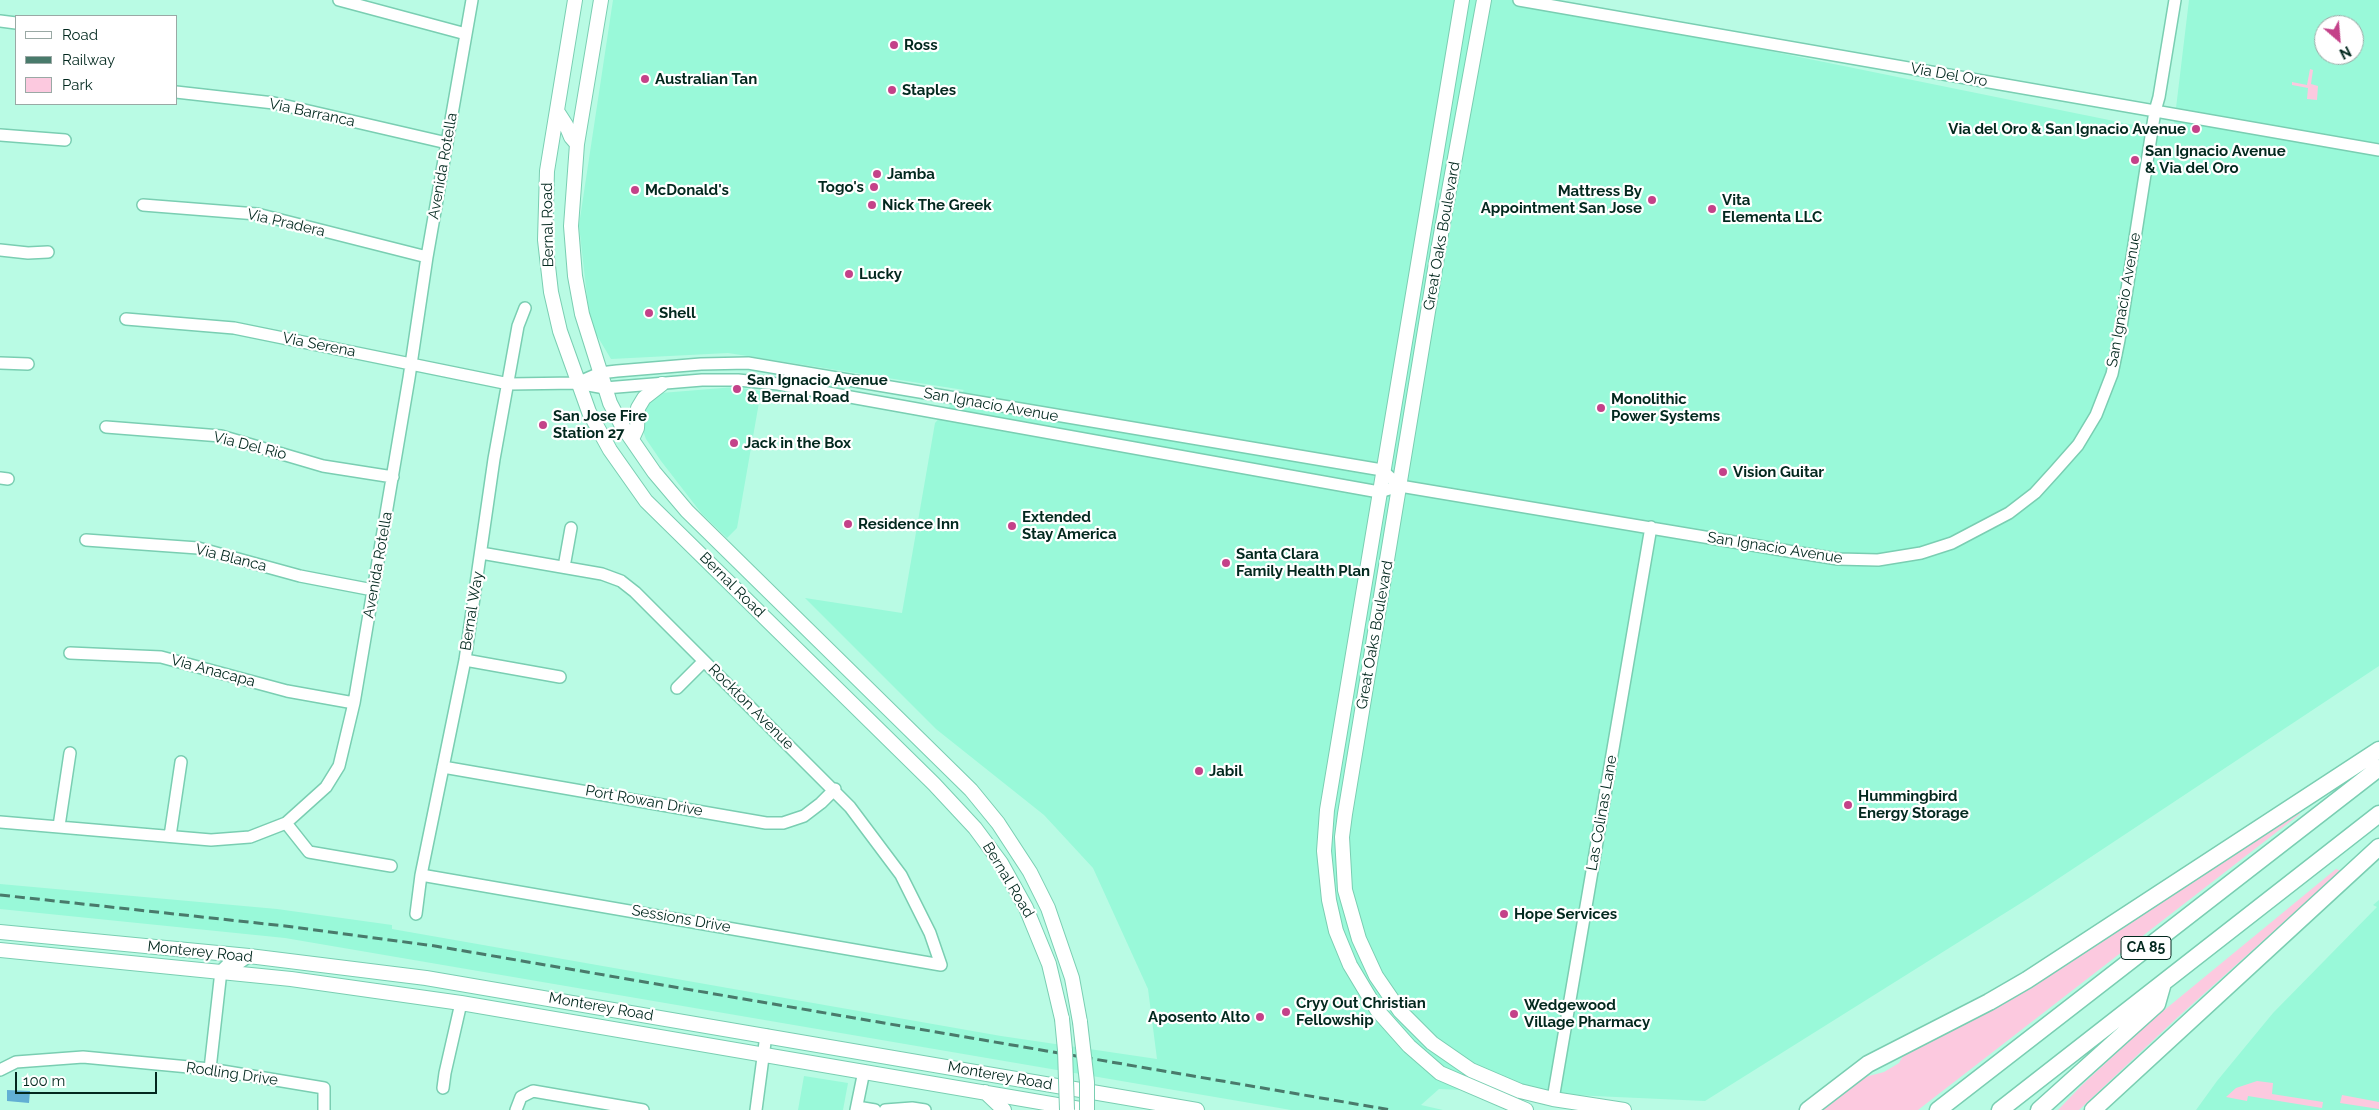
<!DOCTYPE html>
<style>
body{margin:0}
#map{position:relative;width:2379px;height:1110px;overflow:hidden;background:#b9fbe4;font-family:Raleway,sans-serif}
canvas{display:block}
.legend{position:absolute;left:15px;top:15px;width:162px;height:90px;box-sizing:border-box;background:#fff;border:1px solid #9aa9a5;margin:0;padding:6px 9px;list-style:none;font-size:15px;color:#02281e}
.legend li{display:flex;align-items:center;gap:10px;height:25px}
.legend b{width:25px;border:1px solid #9aa9a5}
.north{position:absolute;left:2314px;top:15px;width:50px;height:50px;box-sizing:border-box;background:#fff;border:1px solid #9aa9a5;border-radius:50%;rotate:153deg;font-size:14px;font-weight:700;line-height:20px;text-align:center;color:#02281e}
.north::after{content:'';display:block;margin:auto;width:18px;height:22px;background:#c44289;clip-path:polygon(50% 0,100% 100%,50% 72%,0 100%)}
.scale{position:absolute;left:15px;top:1072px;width:142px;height:22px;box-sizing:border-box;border:2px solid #02281e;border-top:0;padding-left:6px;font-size:15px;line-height:18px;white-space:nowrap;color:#02281e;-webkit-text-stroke:4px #fff;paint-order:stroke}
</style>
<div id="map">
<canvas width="2379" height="1110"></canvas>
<ul class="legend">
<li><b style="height:6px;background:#fff"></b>Road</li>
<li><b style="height:6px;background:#497a6b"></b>Railway</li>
<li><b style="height:14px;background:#fcc9df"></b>Park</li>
</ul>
<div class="north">N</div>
<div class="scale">100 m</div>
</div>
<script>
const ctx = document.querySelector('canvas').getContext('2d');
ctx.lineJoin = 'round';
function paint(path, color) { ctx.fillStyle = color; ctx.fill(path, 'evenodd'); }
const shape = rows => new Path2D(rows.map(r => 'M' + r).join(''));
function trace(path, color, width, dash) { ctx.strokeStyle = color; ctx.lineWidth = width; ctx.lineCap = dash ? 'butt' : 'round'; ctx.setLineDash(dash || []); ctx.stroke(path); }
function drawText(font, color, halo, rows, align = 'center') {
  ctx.font = font + ' Raleway,sans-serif'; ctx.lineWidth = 4.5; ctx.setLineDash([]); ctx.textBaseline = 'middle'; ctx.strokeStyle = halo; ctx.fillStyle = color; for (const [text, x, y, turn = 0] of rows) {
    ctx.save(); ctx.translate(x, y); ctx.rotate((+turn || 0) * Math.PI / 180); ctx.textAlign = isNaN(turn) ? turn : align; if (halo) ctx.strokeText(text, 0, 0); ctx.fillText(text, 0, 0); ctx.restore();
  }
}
const built = shape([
 [613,0,1519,0,2173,133,2189,0,2379,0,2379,666,2029,898,1705,1101,1439,1089,1421,1105,1443,1110,1291,1110,285,938,0,909,0,884,277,909,392,925,392,929,1001,1036,1157,1059,1148,989,1093,868,1044,815,936,729,805,598,902,613,935,423,964,390,728,353,611,359,590,324,579,225],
 [2324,25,2354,25,2354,55,2324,55],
 [735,387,761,391,737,528,727,538,702,514,661,461,646,439,637,415,646,400,661,393],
 [2379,900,2379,1110,2196,1110,2217,1081,2273,1013,2377,907,2373,905],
 [804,1076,848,1083,843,1110,798,1110]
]);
const green = shape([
 [2310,69,2313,70,2311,84,2318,86,2317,100,2307,99,2308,88,2292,85,2292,82,2307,85],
 [2296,808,2300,814,1918,1110,1823,1110,1865,1077,1884,1072,1899,1063,1903,1056,1990,1010],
 [2336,869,2341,871,2178,1017,2079,1110,2058,1110,2083,1084,2151,1021],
 [2257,1081,2273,1083,2272,1094,2323,1102,2322,1108,2248,1096,2247,1101,2226,1097,2236,1088],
 [2342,1095,2379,1102,2379,1109,2340,1103]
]);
const water = shape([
 [7,1090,30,1091,29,1103,7,1101]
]);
const minor = shape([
 [339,0,466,34],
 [1519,0,2379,150],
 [0,21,16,23],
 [176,92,274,103,447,143],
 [0,135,65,140],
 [143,205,257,214,427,257],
 [0,250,28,253,48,252],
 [126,319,234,328,509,384,577,383,605,388,702,380,738,380,778,384,1379,492,1400,486,1794,552,1838,559,1878,560,1921,553,1952,543,2009,513,2035,493,2055,471,2078,445,2096,415,2112,374,2119,340,2155,111,2159,97,2175,0],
 [0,363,28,364],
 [577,383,600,373,617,371,701,364,748,363,1382,470,1400,486],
 [106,427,221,436,323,466,393,477],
 [0,478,8,479],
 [86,540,198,548,300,576,373,590],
 [564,567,571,528],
 [70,653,161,657,287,691,354,703],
 [465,660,560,677],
 [677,688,704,661],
 [443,767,766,823,783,823,804,816,821,803,835,789],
 [0,822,211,840,250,837,286,823,326,787,339,766,354,703,409,378,427,257,472,0],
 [286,823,309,852,391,866],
 [59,826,70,753],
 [170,836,181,762],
 [421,875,941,965,930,933,901,875,850,807,635,592,621,581,602,574,481,553],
 [416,914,421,875,465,660,494,459,518,326,525,308],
 [210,1069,221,971,229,963,238,964,249,956],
 [0,1070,16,1062,83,1057,210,1069,324,1088,324,1110],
 [443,1088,445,1073,461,1003],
 [1553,1099,1651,527],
 [857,1107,875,1110],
 [516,1110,521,1097,533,1091,643,1110],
 [756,1110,766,1035],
 [856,1110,864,1071],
 [885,1110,912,1108,925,1110]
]);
const major = shape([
 [575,0,547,171,545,240,551,292,560,331,589,412,610,450,646,501,934,784,975,828,1001,863,1026,908,1049,964,1062,1019],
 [601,0,577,144,571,226,575,276,582,314,610,403,621,424,654,472,687,511,971,790,998,823,1030,872,1048,908,1072,978,1080,1022],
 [1462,0,1327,810,1324,851,1329,900,1336,931,1350,965,1377,1010,1409,1046,1440,1073,1526,1110],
 [1484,0,1439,245,1345,814,1342,837,1345,890,1359,939,1376,976,1400,1011,1432,1043,1471,1070,1520,1091,1553,1099,1624,1110],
 [557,111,566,125,571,137,577,144],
 [632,439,637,428,638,408,644,398,662,384],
 [0,932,249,956,426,978,1197,1110],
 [0,950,291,979,461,1003,1086,1110],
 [985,1092,1004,1110]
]);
const highway = shape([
 [1808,1110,1868,1064,1989,1002,2027,980,2379,750],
 [1938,1110,2379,768],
 [2000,1110,2379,814],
 [2039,1110,2157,1004,2163,983],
 [2093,1110,2379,847]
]);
const rail = shape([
 [0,895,285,926,435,946,1391,1110]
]);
const majorBridge = shape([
 [1062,1019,1065,1050,1067,1110],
 [1080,1022,1087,1082,1087,1110]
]);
const markers = [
 [894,45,5,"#c44289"],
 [645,79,5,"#c44289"],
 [892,90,5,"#c44289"],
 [2196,129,5,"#c44289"],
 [2135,160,5,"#c44289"],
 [877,174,5,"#c44289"],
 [874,187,5,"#c44289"],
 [635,190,5,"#c44289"],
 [1652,200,5,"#c44289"],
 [872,205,5,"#c44289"],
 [1712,209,5,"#c44289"],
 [849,274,5,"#c44289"],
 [649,313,5,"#c44289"],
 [737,389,5,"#c44289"],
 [1601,408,5,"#c44289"],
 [543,425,5,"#c44289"],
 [734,443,5,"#c44289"],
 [1723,472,5,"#c44289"],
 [848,524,5,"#c44289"],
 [1012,526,5,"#c44289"],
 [1226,563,5,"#c44289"],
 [1199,771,5,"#c44289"],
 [1848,805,5,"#c44289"],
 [1504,914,5,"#c44289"],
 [1286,1012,5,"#c44289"],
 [1514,1014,5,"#c44289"],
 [1260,1017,5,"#c44289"]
];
const shields = [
 [2146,948,50]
];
const shieldNames = [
 ["CA 85",2146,948]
];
const poiNames = [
 ["Ross",904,45],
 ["Australian Tan",655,79],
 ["Staples",902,90],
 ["Via del Oro & San Ignacio Avenue",2186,129,"right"],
 ["San Ignacio Avenue",2145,151],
 ["& Via del Oro",2145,168],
 ["Jamba",887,174],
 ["Togo's",864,187,"right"],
 ["McDonald's",645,190],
 ["Mattress By",1642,191,"right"],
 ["Appointment San Jose",1642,208,"right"],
 ["Vita",1722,200],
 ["Elementa LLC",1722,217],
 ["Nick The Greek",882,205],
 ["Lucky",859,274],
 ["Shell",659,313],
 ["San Ignacio Avenue",747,380],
 ["& Bernal Road",747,397],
 ["Monolithic",1611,399],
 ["Power Systems",1611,416],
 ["San Jose Fire",553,416],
 ["Station 27",553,433],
 ["Jack in the Box",744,443],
 ["Vision Guitar",1733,472],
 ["Extended",1022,517],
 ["Stay America",1022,534],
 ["Residence Inn",858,524],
 ["Santa Clara",1236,554],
 ["Family Health Plan",1236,571],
 ["Jabil",1209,771],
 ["Hummingbird",1858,796],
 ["Energy Storage",1858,813],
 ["Hope Services",1514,914],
 ["Cryy Out Christian",1296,1003],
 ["Fellowship",1296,1020],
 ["Wedgewood",1524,1005],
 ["Village Pharmacy",1524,1022],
 ["Aposento Alto",1250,1017,"right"]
];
const streetNames = [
 ["Via Del Oro",1949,75,10],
 ["Via Barranca",312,113,12],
 ["Avenida Rotella",443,166,-80],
 ["Via Pradera",286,223,13],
 ["Bernal Road",548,225,-91],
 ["Great Oaks Boulevard",1442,236,-80],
 ["San Ignacio Avenue",2124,300,-80],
 ["Via Serena",319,345,11],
 ["San Ignacio Avenue",991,405,10],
 ["Via Del Rio",250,446,14],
 ["San Ignacio Avenue",1775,548,9],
 ["Via Blanca",231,558,14],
 ["Avenida Rotella",378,565,-80],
 ["Bernal Road",732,585,45],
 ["Bernal Way",472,611,-81],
 ["Great Oaks Boulevard",1375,635,-80],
 ["Via Anacapa",213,671,15],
 ["Rockton Avenue",751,707,45],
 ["Port Rowan Drive",644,801,10],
 ["Las Colinas Lane",1602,813,-80],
 ["Bernal Road",1008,880,59],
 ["Sessions Drive",681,919,10],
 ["Monterey Road",200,952,6],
 ["Monterey Road",601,1007,10],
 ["Rodling Drive",232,1074,8],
 ["Monterey Road",1000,1076,10]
];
paint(built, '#99f9d9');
paint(green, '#fcc9df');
paint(water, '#62afd4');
trace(minor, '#7aceb2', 14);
trace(major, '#7aceb2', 16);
trace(highway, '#7aceb2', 19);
trace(minor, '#fff', 11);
trace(major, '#fff', 14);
trace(highway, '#fff', 16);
trace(rail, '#497a6b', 3, [10, 5]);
trace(majorBridge, '#7aceb2', 16, []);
trace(majorBridge, '#fff', 14);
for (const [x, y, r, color] of markers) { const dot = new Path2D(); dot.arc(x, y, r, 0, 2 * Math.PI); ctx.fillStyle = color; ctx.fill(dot); trace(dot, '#fff', 2); }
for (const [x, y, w] of shields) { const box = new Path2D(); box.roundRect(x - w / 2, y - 11.5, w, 23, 4); ctx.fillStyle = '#fff'; ctx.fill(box); trace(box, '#02281e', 1); }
drawText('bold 14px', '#02281e', null, shieldNames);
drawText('bold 15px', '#02281e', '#fff', poiNames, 'left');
drawText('15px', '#02281e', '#fff', streetNames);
</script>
